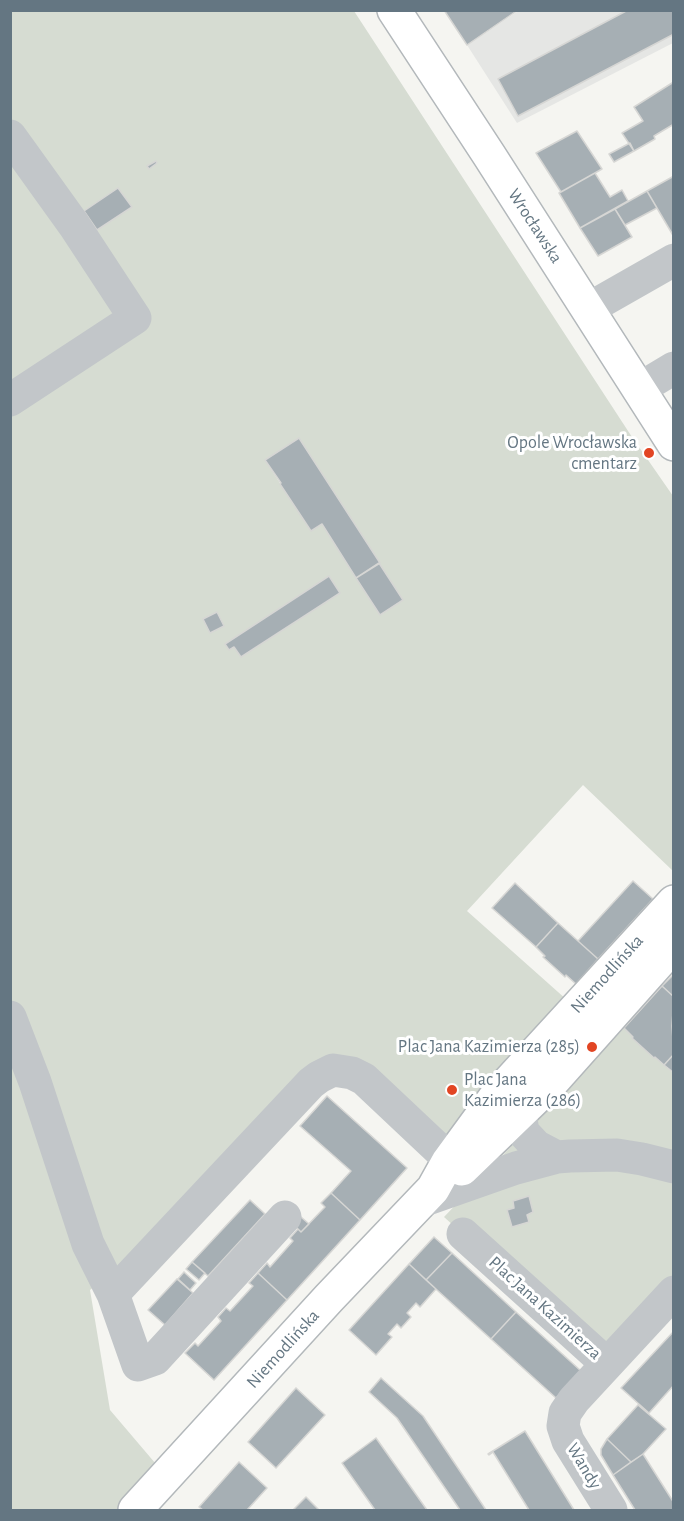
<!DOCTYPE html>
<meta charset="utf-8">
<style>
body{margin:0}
#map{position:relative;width:684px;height:1521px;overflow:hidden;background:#f5f5f1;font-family:"Alegreya Sans",sans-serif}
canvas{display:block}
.frame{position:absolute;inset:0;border:12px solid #647682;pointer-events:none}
</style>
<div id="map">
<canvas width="684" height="1521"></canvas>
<div class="frame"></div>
</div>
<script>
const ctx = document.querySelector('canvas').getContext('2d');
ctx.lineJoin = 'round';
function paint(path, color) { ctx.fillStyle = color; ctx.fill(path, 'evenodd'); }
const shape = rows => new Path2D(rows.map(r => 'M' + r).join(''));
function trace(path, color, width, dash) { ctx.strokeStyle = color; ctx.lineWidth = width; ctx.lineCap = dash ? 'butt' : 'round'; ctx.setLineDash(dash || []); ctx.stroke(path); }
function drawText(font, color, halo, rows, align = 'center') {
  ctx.font = font + ' "Alegreya Sans",sans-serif'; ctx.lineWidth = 6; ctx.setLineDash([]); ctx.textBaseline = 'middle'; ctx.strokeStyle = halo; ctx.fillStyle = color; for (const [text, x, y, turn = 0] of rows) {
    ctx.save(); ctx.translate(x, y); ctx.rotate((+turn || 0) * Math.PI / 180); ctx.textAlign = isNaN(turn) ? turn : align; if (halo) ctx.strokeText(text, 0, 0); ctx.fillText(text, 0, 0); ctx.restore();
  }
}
const built = shape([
 [518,11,673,11,673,43,517,123,467,45]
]);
const green = shape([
 [11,11,354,11,630,434,673,496,673,871,583,785,467,911,576,1008,453,1145,359,1061,145,1246,90,1290,110,1410,167,1477,135,1510,11,1510],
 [299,438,402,600,381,615,322,524,311,531,265,460],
 [624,1028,673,1073,673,1292,607,1364,444,1217]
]);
const building = shape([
 [444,10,518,10,467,45,444,10],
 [628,10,674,10,674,34,518,116,498,79,628,10],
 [672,83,674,85,674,124,654,136,655,139,634,151,622,133,643,121,634,107,672,83],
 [577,131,602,169,561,192,536,153,577,131],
 [630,143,634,151,614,162,609,154,630,143],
 [156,161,157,163,149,169,147,166,156,161],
 [595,173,610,197,622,190,628,201,580,228,559,193,595,173],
 [674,176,674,237,647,191,674,176],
 [118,188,132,207,97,230,84,211,118,188],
 [647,191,657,208,625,225,615,209,647,191],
 [615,209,632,237,598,256,580,228,615,209],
 [299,438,380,563,356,578,322,524,311,531,280,484,281,483,265,460,299,438],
 [379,563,403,600,380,615,356,578,379,563],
 [329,576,340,593,241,657,234,647,229,650,225,644,329,576],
 [217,612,224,626,210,633,203,619,217,612],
 [633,881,653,899,598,959,578,941,633,881],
 [515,883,558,923,536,947,492,908,515,883],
 [558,923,598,959,576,984,566,975,565,977,543,957,545,956,536,947,558,923],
 [674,974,674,997,662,986,674,974],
 [662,986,674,997,672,1026,674,1054,664,1065,655,1057,654,1058,632,1038,633,1037,624,1028,662,986],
 [674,1054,674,1073,664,1065,674,1054],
 [327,1096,407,1168,360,1220,331,1193,351,1171,300,1126,327,1096],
 [331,1193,360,1220,287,1300,258,1273,267,1263,270,1267,293,1241,290,1238,298,1229,301,1232,325,1207,321,1203,331,1193],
 [529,1196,533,1212,527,1215,529,1222,512,1227,507,1210,514,1208,513,1201,529,1196],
 [250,1200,265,1214,208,1276,192,1262,250,1200],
 [301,1217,309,1224,301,1232,294,1225,301,1217],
 [434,1237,452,1253,426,1280,409,1264,434,1237],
 [452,1253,516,1312,491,1339,426,1280,452,1253],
 [192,1262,205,1273,199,1280,186,1269,192,1262],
 [409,1264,436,1289,420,1307,416,1303,407,1313,411,1317,401,1328,397,1324,388,1334,392,1337,376,1355,349,1330,409,1264],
 [184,1272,196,1283,190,1290,178,1279,184,1272],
 [258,1273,287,1300,214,1380,185,1353,195,1343,198,1346,221,1321,218,1317,226,1308,230,1311,253,1286,249,1283,258,1273],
 [177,1279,193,1293,165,1325,148,1310,177,1279],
 [516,1312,581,1371,556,1398,491,1339,516,1312],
 [674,1331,674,1385,649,1413,621,1388,674,1331],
 [381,1378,423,1416,486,1510,460,1510,397,1418,369,1392,381,1378],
 [296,1388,325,1415,276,1468,248,1442,296,1388],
 [638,1405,666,1429,643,1454,631,1462,607,1439,638,1405],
 [525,1431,574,1510,529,1510,493,1452,489,1455,488,1454,525,1431],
 [376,1438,427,1510,375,1510,342,1463,376,1438],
 [607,1439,631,1462,613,1475,601,1455,601,1449,607,1439],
 [643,1454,674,1503,674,1510,635,1510,613,1475,643,1454],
 [239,1462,267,1488,247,1510,203,1510,199,1507,239,1462],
 [306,1497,319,1510,293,1510,306,1497]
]);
const minor = shape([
 [10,136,74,225,135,318,10,400],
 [588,309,674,260],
 [639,389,674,368],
 [10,1017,35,1082,88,1244,113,1294,138,1365,155,1359,285,1217],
 [520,1113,523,1132,536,1146,557,1157],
 [422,1201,516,1168,557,1157,570,1156,617,1155,642,1159,674,1167],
 [463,1234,607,1364],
 [113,1294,311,1083,319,1077,333,1070,352,1073,364,1079,450,1160],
 [611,1510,568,1441,563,1426,565,1413,574,1400,674,1292]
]);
const major = shape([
 [394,10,489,155,674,444],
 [462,1169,551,1083,674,945],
 [135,1510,329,1298,433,1189,448,1162,497,1095,674,902]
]);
const markers = [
 [649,453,6,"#e24523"],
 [592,1047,6,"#e24523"],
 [452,1090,6,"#e24523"]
];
const streetNames = [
 ["Wrocławska",535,226,57],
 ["Niemodlińska",607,974,-48],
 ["Plac Jana Kazimierza",545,1308,42],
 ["Niemodlińska",283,1349,-48],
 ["Wandy",584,1466,59]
];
const poiNames = [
 ["Opole Wrocławska",637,443],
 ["cmentarz",637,464],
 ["Plac Jana Kazimierza (285)",580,1047],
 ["Plac Jana",464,1080,"left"],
 ["Kazimierza (286)",464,1101,"left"]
];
paint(built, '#e5e6e4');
paint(green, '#d6dcd2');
paint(building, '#a6afb4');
trace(building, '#d6d6d4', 1.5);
trace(major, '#b3b8bb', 36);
trace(minor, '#c2c6c9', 33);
trace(major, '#fff', 33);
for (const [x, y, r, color] of markers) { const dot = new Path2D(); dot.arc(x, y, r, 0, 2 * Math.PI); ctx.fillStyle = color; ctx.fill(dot); trace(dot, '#fff', 2); }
drawText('18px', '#647682', '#fff', streetNames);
drawText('18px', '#647682', '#fff', poiNames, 'right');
</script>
